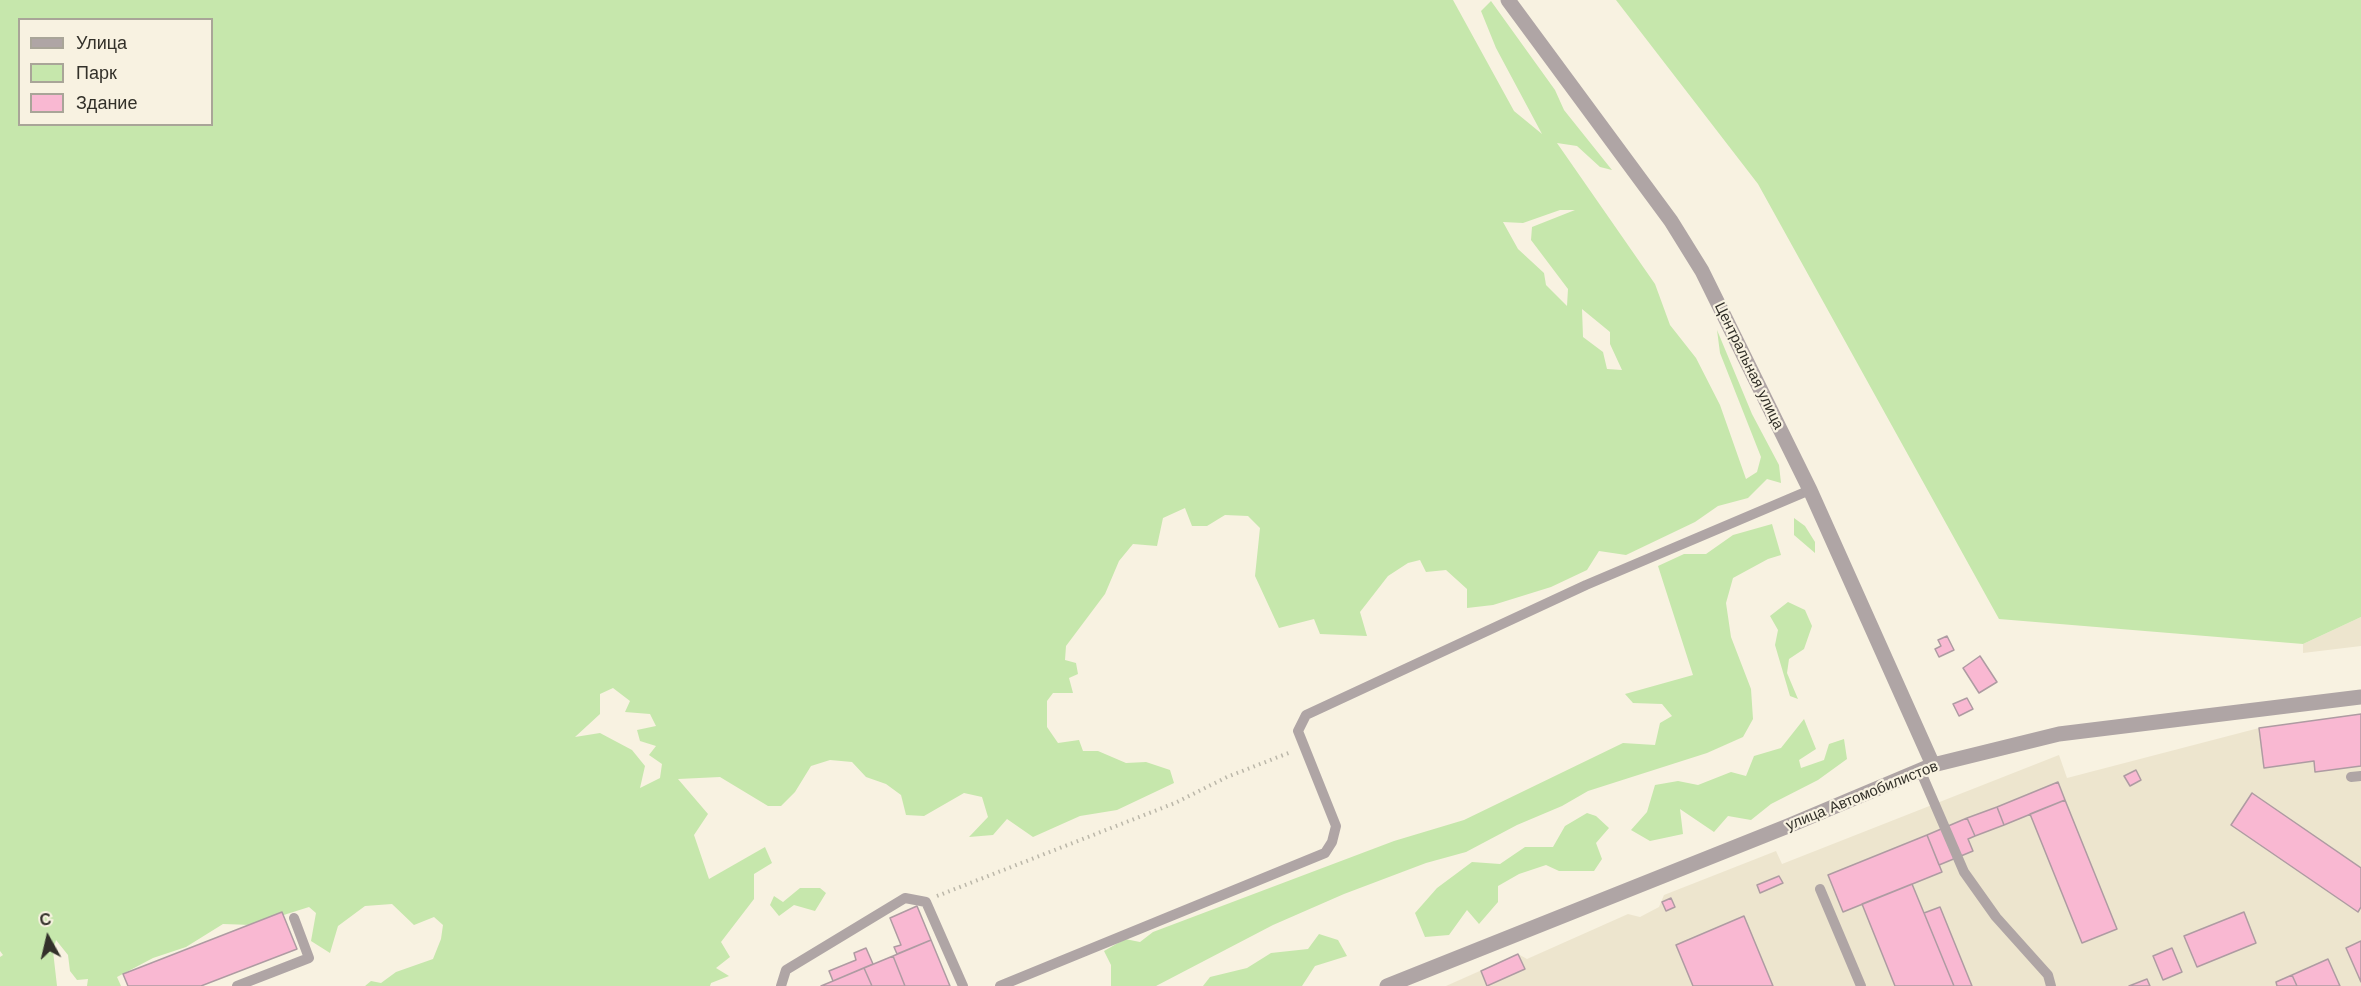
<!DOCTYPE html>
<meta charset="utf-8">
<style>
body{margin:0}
#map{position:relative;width:2361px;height:986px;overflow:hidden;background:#f8f2e1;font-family:"Work Sans",sans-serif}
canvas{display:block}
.legend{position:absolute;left:18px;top:18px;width:195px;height:108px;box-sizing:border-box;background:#f8f2e1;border:2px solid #a9a598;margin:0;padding:8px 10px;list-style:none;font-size:18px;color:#33312a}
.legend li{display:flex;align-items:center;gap:12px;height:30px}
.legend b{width:30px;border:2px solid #a9a598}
.north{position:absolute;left:18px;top:908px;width:60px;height:60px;-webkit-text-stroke:4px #f8f2e1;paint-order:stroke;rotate:352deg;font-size:16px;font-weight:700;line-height:24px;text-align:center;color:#33312a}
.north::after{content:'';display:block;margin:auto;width:21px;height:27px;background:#33312a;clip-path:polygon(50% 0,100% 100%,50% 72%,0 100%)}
</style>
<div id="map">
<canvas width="2361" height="986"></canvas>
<ul class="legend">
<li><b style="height:8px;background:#afa5a5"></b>Улица</li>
<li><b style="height:16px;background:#c6e7ac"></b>Парк</li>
<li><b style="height:16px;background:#f9b8d2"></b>Здание</li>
</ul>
<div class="north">С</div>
</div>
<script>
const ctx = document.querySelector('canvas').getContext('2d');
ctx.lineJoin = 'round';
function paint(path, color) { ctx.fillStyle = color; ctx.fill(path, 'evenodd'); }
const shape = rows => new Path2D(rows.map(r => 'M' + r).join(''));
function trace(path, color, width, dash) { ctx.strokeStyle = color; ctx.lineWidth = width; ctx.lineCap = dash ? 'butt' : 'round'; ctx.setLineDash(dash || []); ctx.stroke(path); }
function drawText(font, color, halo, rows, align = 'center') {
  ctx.font = font + ' "Work Sans",sans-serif'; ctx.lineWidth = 4.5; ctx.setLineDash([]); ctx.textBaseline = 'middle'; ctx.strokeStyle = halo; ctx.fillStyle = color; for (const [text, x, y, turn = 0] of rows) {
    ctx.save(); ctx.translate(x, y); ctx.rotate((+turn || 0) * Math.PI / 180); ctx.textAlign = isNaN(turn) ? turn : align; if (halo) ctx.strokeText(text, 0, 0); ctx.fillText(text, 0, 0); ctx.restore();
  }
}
const built = shape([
 [2361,617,2361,646,2303,653,2303,644],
 [2361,714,2361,986,1446,986,1518,954,1527,959,1628,914,1640,917,1659,907,1664,895,1776,851,1782,864,2059,755,2067,778,2259,728]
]);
const green = shape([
 [0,0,1453,0,1514,111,1542,134,1496,48,1481,11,1491,1,1555,90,1564,110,1612,170,1600,167,1577,146,1557,143,1655,284,1670,325,1696,358,1720,405,1746,479,1757,472,1761,457,1720,353,1717,330,1752,414,1779,465,1781,483,1767,479,1748,498,1718,506,1695,522,1626,555,1599,551,1587,570,1551,587,1493,605,1467,608,1467,589,1446,570,1426,572,1420,560,1408,563,1388,576,1360,612,1367,636,1320,634,1314,619,1279,628,1255,576,1260,528,1248,516,1225,515,1207,526,1192,526,1185,508,1163,518,1157,546,1133,544,1119,561,1105,594,1066,646,1065,660,1076,663,1078,674,1069,678,1073,693,1053,693,1047,701,1047,727,1058,743,1079,740,1083,751,1098,751,1126,763,1146,762,1170,770,1174,783,1117,810,1080,816,1033,837,1007,819,993,835,969,837,988,817,982,797,964,793,924,816,906,815,901,795,886,784,866,777,852,762,830,760,811,766,795,792,781,806,768,806,720,777,678,779,708,814,694,835,709,879,765,847,772,863,754,874,754,899,721,942,730,957,716,968,729,976,711,983,710,986,365,986,371,981,381,983,396,972,433,959,441,939,443,925,434,917,414,925,392,904,365,906,338,926,330,953,311,941,316,913,309,907,252,925,223,924,186,947,153,958,117,977,121,986,87,986,88,979,77,980,70,971,68,955,56,940,53,951,57,986,0,986,0,957,3,955,0,951],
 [20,20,212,20,212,124,20,124],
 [1560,210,1575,210,1532,227,1531,240,1568,289,1567,306,1546,285,1544,273,1518,249,1503,222,1523,223],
 [1582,309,1610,332,1610,344,1622,370,1607,369,1603,352,1583,337],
 [613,688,630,701,625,712,650,714,656,726,637,730,640,741,656,746,649,755,662,764,660,778,640,788,645,766,632,750,600,733,575,737,600,714,600,694],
 [1616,0,2361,0,2361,617,2303,644,1999,619,1758,184],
 [1794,518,1805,526,1815,542,1815,553,1794,535],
 [1772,524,1781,555,1768,559,1733,578,1726,603,1731,637,1751,689,1753,719,1743,737,1707,753,1588,791,1562,806,1517,825,1466,852,1426,863,1344,894,1273,925,1156,986,1111,986,1111,965,1104,951,1125,939,1140,942,1153,932,1394,841,1464,820,1623,743,1655,745,1660,723,1672,716,1662,704,1633,703,1625,694,1693,675,1658,566,1684,554,1706,554,1733,535],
 [1788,602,1805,610,1812,626,1804,649,1789,659,1787,673,1798,699,1790,696,1775,645,1778,630,1770,616],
 [1804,719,1816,749,1799,760,1801,768,1824,760,1829,744,1844,739,1847,759,1818,780,1771,804,1751,820,1728,816,1714,832,1680,809,1683,834,1650,841,1631,830,1647,812,1655,785,1678,781,1698,785,1731,772,1746,776,1754,756,1781,748],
 [1587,813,1596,816,1609,828,1596,843,1602,859,1594,871,1559,871,1546,865,1519,874,1498,886,1498,902,1479,924,1467,910,1449,935,1425,937,1415,913,1437,888,1472,862,1500,864,1525,847,1553,847,1565,826],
 [800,888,820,888,826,893,815,911,794,905,779,916,770,905,774,896,783,902],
 [1319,934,1338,940,1347,956,1315,966,1302,986,1203,986,1210,977,1247,968,1271,953,1308,949]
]);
const building = shape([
 [1947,636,1954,650,1939,657,1935,649,1941,646,1938,640,1947,636],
 [1980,656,1997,682,1979,693,1963,668,1980,656],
 [1967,698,1973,709,1959,716,1953,704,1967,698],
 [2361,714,2361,766,2315,772,2314,761,2264,768,2259,728,2361,714],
 [2136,770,2141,780,2130,786,2124,776,2136,770],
 [2058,782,2065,800,2004,825,1997,807,2058,782],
 [2252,793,2361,868,2361,907,2358,912,2231,825,2252,793],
 [2065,800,2117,929,2082,943,2030,814,2065,800],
 [1997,807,2004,825,1975,836,1967,818,1997,807],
 [1967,818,1975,836,1968,839,1973,851,1939,865,1927,835,1967,818],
 [1927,835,1942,872,1843,912,1828,875,1927,835],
 [1779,876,1783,883,1760,893,1757,885,1779,876],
 [1912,884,1924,913,1954,986,1895,986,1862,904,1912,884],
 [1671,898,1675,907,1666,911,1662,902,1671,898],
 [917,906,931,940,897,954,894,947,901,945,890,918,917,906],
 [1940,907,1972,986,1954,986,1924,913,1940,907],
 [282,912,297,949,201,986,128,986,123,974,282,912],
 [2244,912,2256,943,2197,967,2184,936,2244,912],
 [1744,916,1773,986,1693,986,1676,945,1744,916],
 [931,940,950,986,905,986,893,956,931,940],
 [2361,941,2361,982,2346,948,2361,941],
 [866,948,873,964,833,981,829,971,856,960,854,953,866,948],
 [2172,948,2182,972,2163,980,2153,956,2172,948],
 [1518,954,1525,969,1487,986,1481,971,1518,954],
 [893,956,905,986,872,986,864,968,893,956],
 [2328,959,2340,986,2297,986,2292,975,2328,959],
 [864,968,872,986,821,986,833,981,864,968],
 [2292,975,2297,986,2277,986,2276,982,2292,975],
 [2147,979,2150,986,2129,986,2147,979]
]);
const path = shape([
 [937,896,1175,803,1227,777,1291,752]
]);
const service = shape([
 [1920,770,1964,872,1996,917,2048,975,2051,986],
 [2351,777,2361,776],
 [1820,889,1861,986],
 [237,986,309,958,294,918],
 [781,986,786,970,905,898,926,902,963,986],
 [1000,986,1325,853,1332,842,1336,826,1298,731,1306,715,1586,585,1810,490]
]);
const minor = shape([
 [1387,986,1788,826,1933,765]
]);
const tertiary = shape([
 [1508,0,1671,221,1702,271,1810,490,1933,765,2059,734,2361,697]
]);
const streetNames = [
 ["Центральная улица",1749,366,64],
 ["улица Автомобилистов",1862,796,-22]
];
paint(built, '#ede5ce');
paint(green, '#c6e7ac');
paint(building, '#f9b8d2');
trace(building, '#ae9ba2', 1.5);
trace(path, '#bbb7a9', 4, [1.5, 4.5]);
trace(service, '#afa5a5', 10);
trace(minor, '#afa5a5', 15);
trace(tertiary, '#afa5a5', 15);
drawText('15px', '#33312a', '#f8f2e1', streetNames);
</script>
